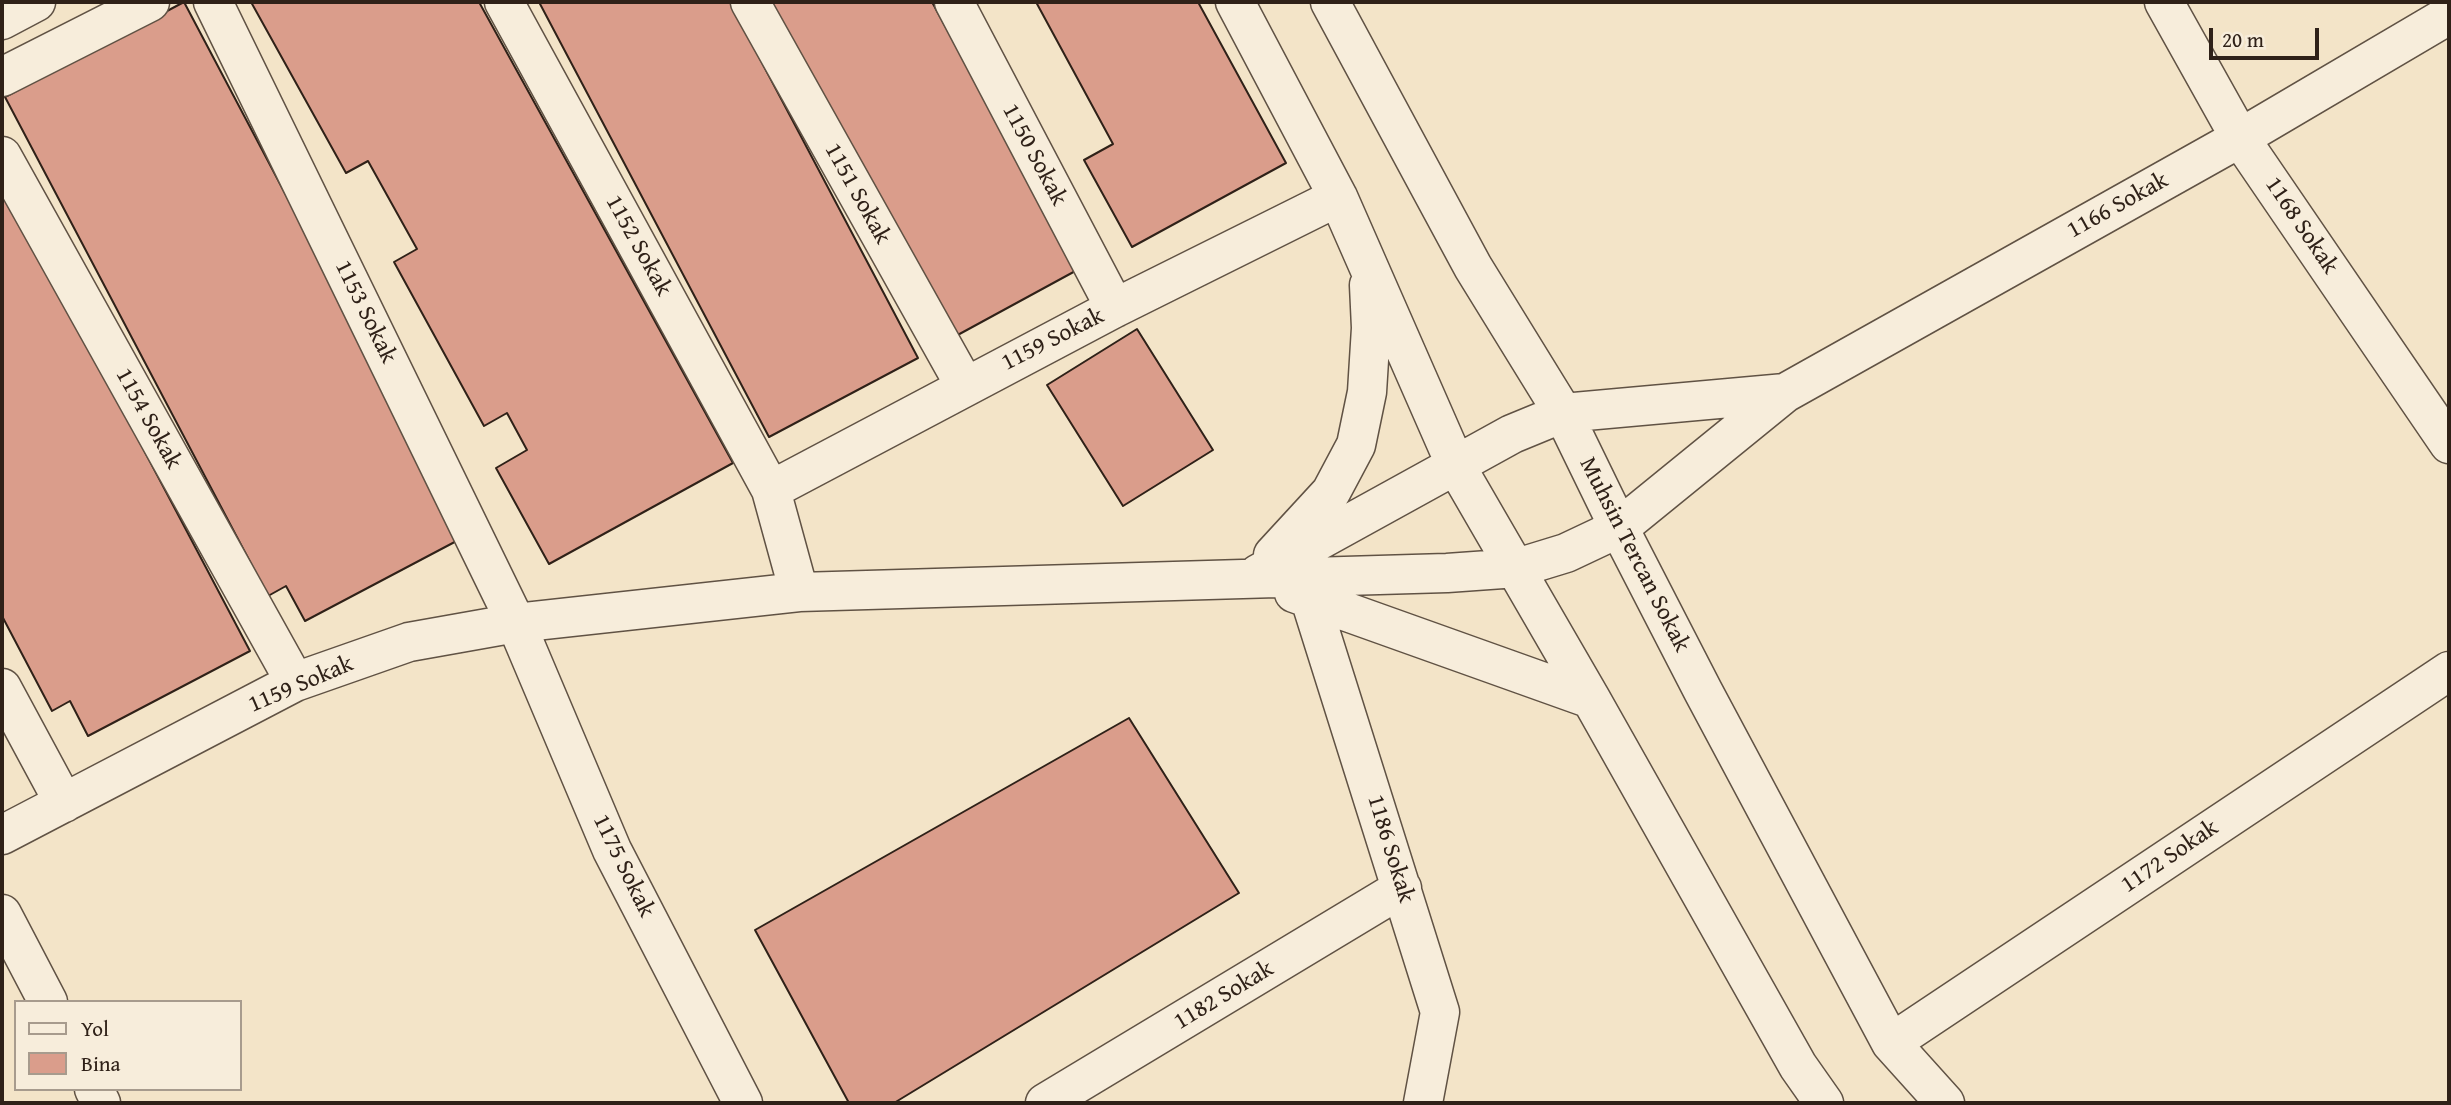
<!DOCTYPE html>
<style>
body{margin:0}
#map{position:relative;width:2451px;height:1105px;overflow:hidden;background:#f3e4c8;font-family:"Gentium Book Plus",serif}
canvas{display:block}
.frame{position:absolute;inset:0;border:4px solid #2f2118;pointer-events:none}
.legend{position:absolute;left:14px;top:1000px;width:228px;height:91px;box-sizing:border-box;background:#f7eddb;border:2px solid #a79b8d;margin:0;padding:9px 12px;list-style:none;font-size:21px;color:#2f2118}
.legend li{display:flex;align-items:center;gap:14px;height:35px}
.legend b{width:35px;border:2px solid #a79b8d}
.scale{position:absolute;left:2209px;top:28px;width:110px;height:32px;box-sizing:border-box;border:4px solid #2f2118;border-top:0;padding-left:9px;font-size:21px;line-height:24px;white-space:nowrap;color:#2f2118;-webkit-text-stroke:5px #f7eddb;paint-order:stroke}
</style>
<div id="map">
<canvas width="2451" height="1105"></canvas>
<div class="frame"></div>
<ul class="legend">
<li><b style="height:9px;background:#f7eddb"></b>Yol</li>
<li><b style="height:19px;background:#da9d8b"></b>Bina</li>
</ul>
<div class="scale">20 m</div>
</div>
<script>
const ctx = document.querySelector('canvas').getContext('2d');
ctx.lineJoin = 'round';
function paint(path, color) { ctx.fillStyle = color; ctx.fill(path, 'evenodd'); }
const shape = rows => new Path2D(rows.map(r => 'M' + r).join(''));
function trace(path, color, width, dash) { ctx.strokeStyle = color; ctx.lineWidth = width; ctx.lineCap = dash ? 'butt' : 'round'; ctx.setLineDash(dash || []); ctx.stroke(path); }
function drawText(font, color, halo, rows, align = 'center') {
  ctx.font = font + ' "Gentium Book Plus",serif'; ctx.lineWidth = 6; ctx.setLineDash([]); ctx.textBaseline = 'middle'; ctx.strokeStyle = halo; ctx.fillStyle = color; for (const [text, x, y, turn = 0] of rows) {
    ctx.save(); ctx.translate(x, y); ctx.rotate((+turn || 0) * Math.PI / 180); ctx.textAlign = isNaN(turn) ? turn : align; if (halo) ctx.strokeText(text, 0, 0); ctx.fillText(text, 0, 0); ctx.restore();
  }
}
const building = shape([
 [184,2,466,536,305,621,286,586,268,596,5,97,184,2],
 [251,2,479,2,733,463,549,564,496,468,527,450,507,413,484,426,394,262,417,249,368,161,346,173,251,2],
 [539,2,730,2,918,358,769,437,539,2],
 [770,2,932,2,1079,269,954,337,770,2],
 [1036,2,1198,2,1286,163,1132,247,1084,160,1113,144,1036,2],
 [2,181,250,651,88,736,70,701,52,711,2,616,2,181],
 [1137,329,1213,450,1123,506,1047,385,1137,329],
 [1129,718,1239,893,894,1103,849,1103,755,930,1129,718]
]);
const minor = shape([
 [213,2,516,623,612,850,743,1103],
 [504,2,771,490,799,592],
 [750,2,965,386],
 [954,2,1115,308],
 [1235,2,1338,197,1456,466,1591,699,1798,1066,1824,1103],
 [1330,2,1473,267,1563,413,1619,528,1703,691,1891,1043,1945,1103],
 [2164,2,2240,138,2449,444],
 [2,20,36,2],
 [2,77,150,2],
 [2,156,295,682],
 [771,490,1115,308,1338,197],
 [1273,555,1331,492,1356,445,1367,392,1371,328,1369,285],
 [1258,574,1512,434,1563,413,1785,393],
 [1294,593,1591,699],
 [1310,599,1440,1012,1423,1103],
 [2,688,64,803],
 [2,835,295,682,409,642,516,623,799,592,1447,573,1517,568,1566,553,1619,528,1785,393,2240,138,2449,15],
 [2,914,48,1002],
 [1891,1043,2449,671],
 [94,1089,101,1103],
 [1045,1103,1402,888]
]);
const streetNames = [
 ["1150 Sokak",1034,155,62],
 ["1151 Sokak",857,194,61],
 ["1166 Sokak",2118,206,-29],
 ["1168 Sokak",2301,226,56],
 ["1152 Sokak",638,246,61],
 ["1153 Sokak",365,312,64],
 ["1159 Sokak",1053,340,-27],
 ["1154 Sokak",148,419,61],
 ["Muhsin Tercan Sokak",1634,555,63],
 ["1159 Sokak",301,685,-23],
 ["1186 Sokak",1390,849,73],
 ["1172 Sokak",2170,857,-34],
 ["1175 Sokak",623,866,64],
 ["1182 Sokak",1224,996,-31]
];
paint(building, '#da9d8b');
trace(building, '#2f2118', 2);
trace(minor, '#605244', 41);
trace(minor, '#f7eddb', 38);
drawText('24px', '#2f2118', '#f7eddb', streetNames);
</script>
